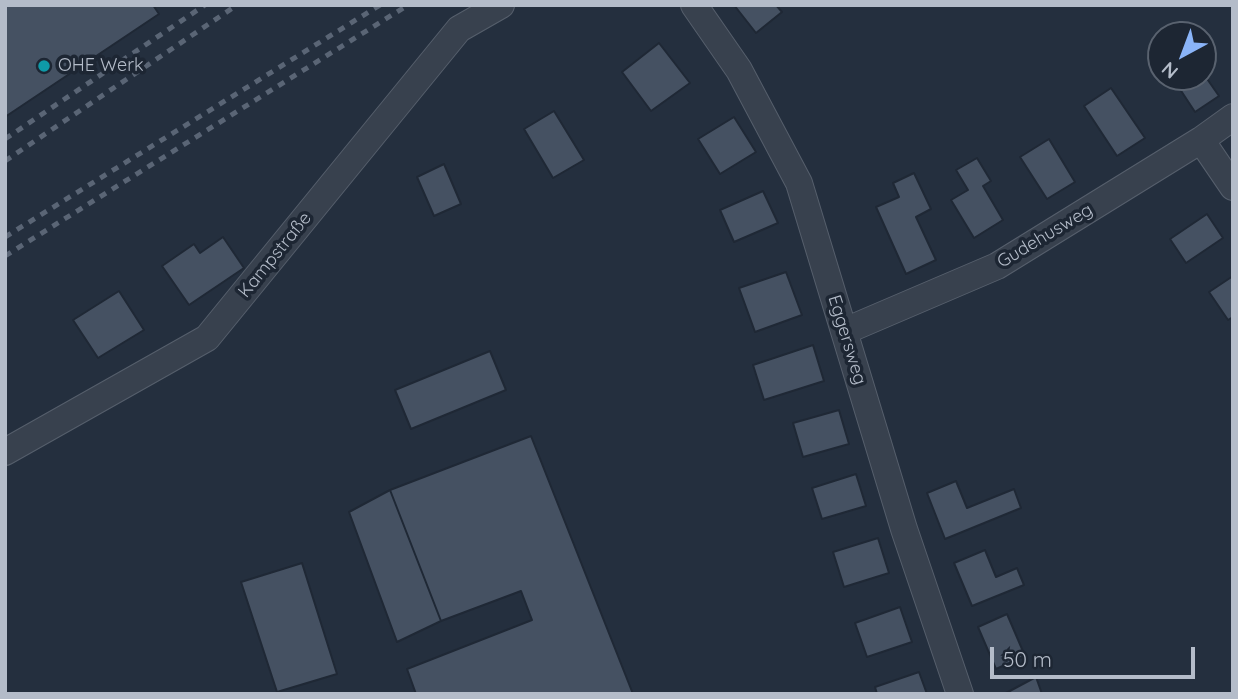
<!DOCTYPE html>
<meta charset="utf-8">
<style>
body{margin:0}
#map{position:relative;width:1238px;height:699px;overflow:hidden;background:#242f3e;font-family:Quicksand,sans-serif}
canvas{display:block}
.frame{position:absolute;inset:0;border:7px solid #b4bcc9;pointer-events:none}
.north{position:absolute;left:1147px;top:21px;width:70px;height:70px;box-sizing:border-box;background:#1d2633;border:2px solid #59626f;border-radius:50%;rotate:221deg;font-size:19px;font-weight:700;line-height:28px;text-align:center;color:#b4bcc9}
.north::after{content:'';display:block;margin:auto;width:24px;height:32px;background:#8ab4f8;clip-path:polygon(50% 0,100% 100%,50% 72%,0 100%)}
.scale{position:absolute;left:990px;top:647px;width:205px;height:32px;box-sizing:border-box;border:4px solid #b4bcc9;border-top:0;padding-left:9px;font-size:21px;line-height:24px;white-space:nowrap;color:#b4bcc9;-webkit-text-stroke:5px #1d2633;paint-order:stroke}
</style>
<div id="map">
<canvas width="1238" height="699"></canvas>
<div class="frame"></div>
<div class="north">N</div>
<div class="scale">50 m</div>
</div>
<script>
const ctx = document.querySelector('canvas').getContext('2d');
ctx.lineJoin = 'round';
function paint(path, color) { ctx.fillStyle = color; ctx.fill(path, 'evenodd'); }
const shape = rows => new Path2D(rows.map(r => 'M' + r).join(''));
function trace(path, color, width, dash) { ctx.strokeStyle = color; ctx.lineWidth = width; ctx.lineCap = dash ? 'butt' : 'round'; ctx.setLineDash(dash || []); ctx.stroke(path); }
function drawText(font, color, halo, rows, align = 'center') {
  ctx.font = font + ' Quicksand,sans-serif'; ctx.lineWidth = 7; ctx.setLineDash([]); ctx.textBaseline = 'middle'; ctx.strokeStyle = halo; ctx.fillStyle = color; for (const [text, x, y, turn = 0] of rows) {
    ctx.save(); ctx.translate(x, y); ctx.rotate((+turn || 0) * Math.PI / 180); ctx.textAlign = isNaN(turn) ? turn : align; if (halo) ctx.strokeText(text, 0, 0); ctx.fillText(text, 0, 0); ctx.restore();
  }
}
const building = shape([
 [5,5,153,5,159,14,5,117,5,5],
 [734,5,776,5,782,12,756,33,734,5],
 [659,43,690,83,651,111,622,72,659,43],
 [1203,73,1219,96,1195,112,1172,77,1203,77,1203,73],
 [1111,88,1145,138,1117,156,1084,106,1111,88],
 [554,111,584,160,553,178,524,129,554,111],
 [734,117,756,152,720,174,698,139,734,117],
 [1049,139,1075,182,1047,199,1020,157,1049,139],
 [977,158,991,181,983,186,1003,220,974,238,951,200,968,190,956,170,977,158],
 [444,164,461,204,434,216,417,177,444,164],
 [914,173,931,209,916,217,936,260,906,274,876,207,899,197,893,183,914,173],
 [763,191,778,223,734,242,720,210,763,191],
 [1207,214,1223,238,1186,263,1170,239,1207,214],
 [223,237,244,268,189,305,162,266,194,244,200,253,223,237],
 [786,272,802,315,755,332,739,288,786,272],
 [1233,276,1233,317,1228,320,1209,292,1233,276],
 [119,291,144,330,98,358,73,320,119,291],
 [813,345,824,381,764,400,753,365,813,345],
 [490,351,506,390,411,429,395,390,490,351],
 [839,410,849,444,803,457,793,423,839,410],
 [531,436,633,694,416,694,407,669,532,620,521,591,441,621,390,490,531,436],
 [856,474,866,506,822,519,812,488,856,474],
 [956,481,967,508,1014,489,1021,508,945,539,927,493,956,481],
 [390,490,441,621,397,642,349,512,390,490],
 [878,538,889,573,844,587,833,552,878,538],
 [985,550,996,577,1017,568,1024,585,972,606,954,563,985,550],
 [302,563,337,674,277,692,241,582,302,563],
 [900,607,912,642,867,657,855,623,900,607],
 [1007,614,1025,656,996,669,978,627,1007,614],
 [919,672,927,694,877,694,875,687,919,672],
 [1036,677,1042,694,1006,694,1006,693,1036,677]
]);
const street = shape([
 [694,5,739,70,799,183,904,529,960,694],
 [1201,140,1233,187],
 [845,331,997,266,1201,140,1233,117],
 [5,452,207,338,459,29,501,5]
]);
const rail = shape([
 [5,139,205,5],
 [5,161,237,5],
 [5,237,380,5],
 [5,256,408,5]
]);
const markers = [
 [44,66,7,"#0f9aa8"]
];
const poiNames = [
 ["OHE Werk",58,66]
];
const streetNames = [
 ["Gudehusweg",1045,236,-31],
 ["Kampstraße",275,255,-51],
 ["Eggersweg",847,340,73]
];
paint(building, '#455162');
trace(building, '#1f2835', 2);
trace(street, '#565f6c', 28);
trace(street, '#38414e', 26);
trace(rail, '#5a6575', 5, [7, 7]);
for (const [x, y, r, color] of markers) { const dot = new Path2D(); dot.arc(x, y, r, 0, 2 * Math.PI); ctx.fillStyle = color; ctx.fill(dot); trace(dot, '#1d2633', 2.5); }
drawText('18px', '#b4bcc9', '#1d2633', poiNames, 'left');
drawText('18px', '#b4bcc9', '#1d2633', streetNames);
</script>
